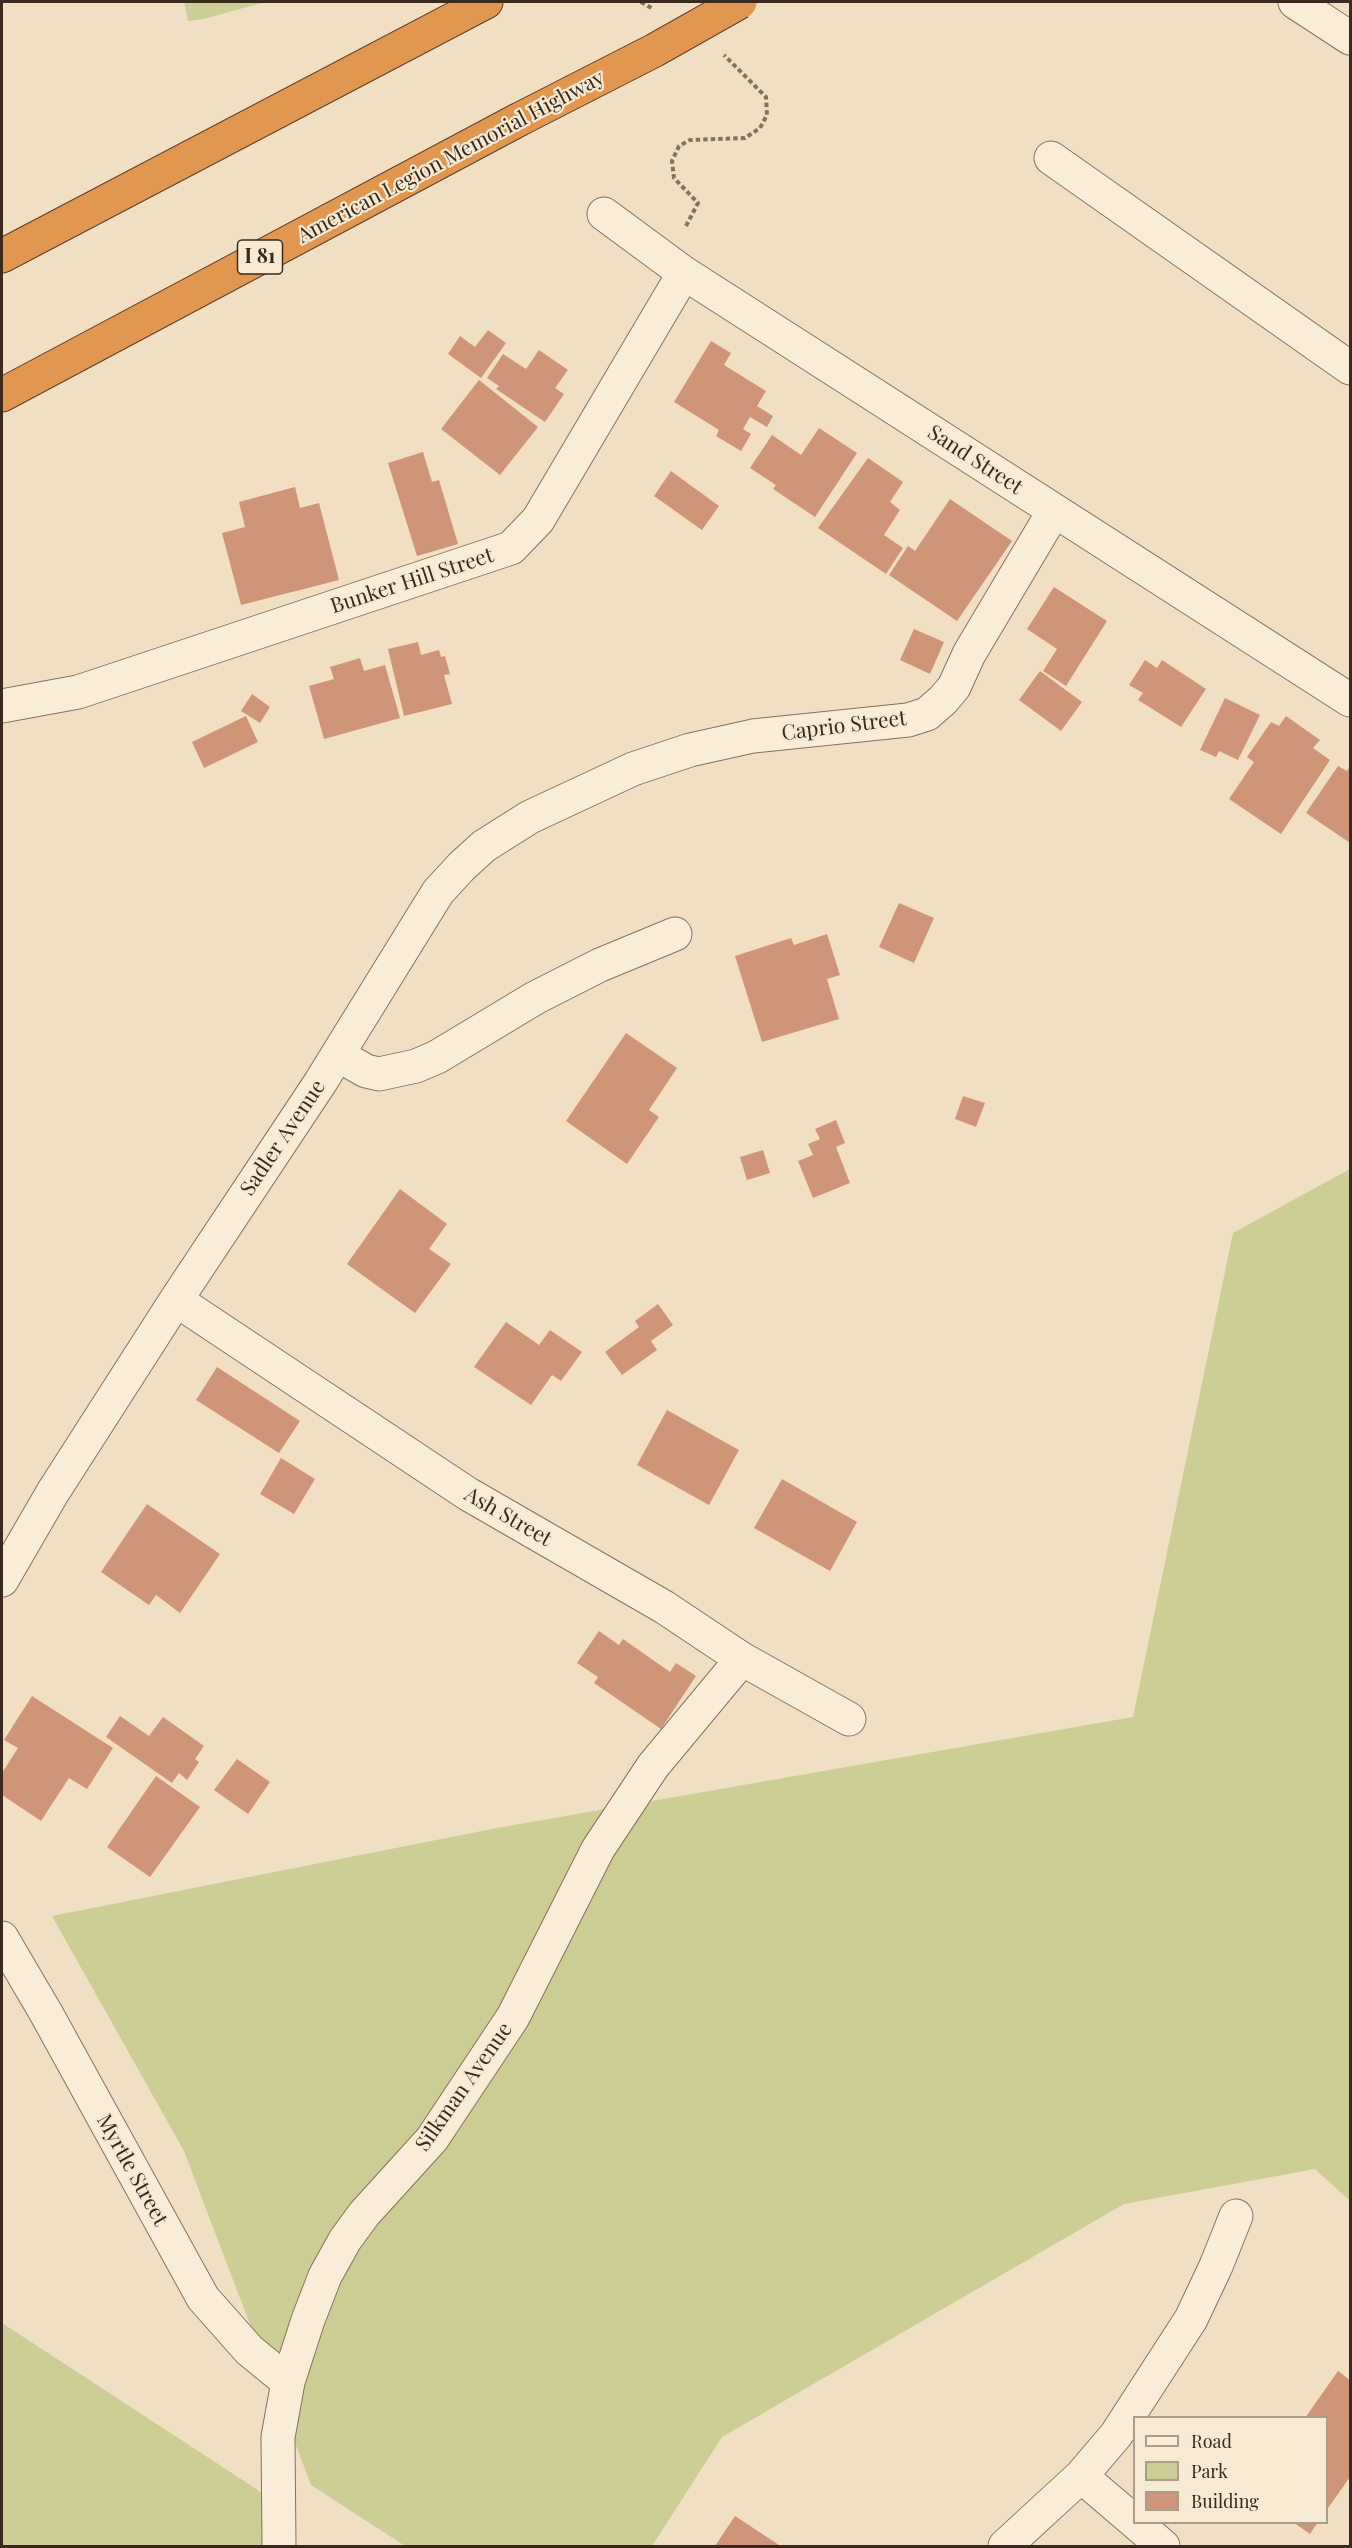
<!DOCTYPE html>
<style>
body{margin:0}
#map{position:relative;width:1352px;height:2548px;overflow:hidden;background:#f0dfc3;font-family:"Playfair Display",serif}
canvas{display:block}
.frame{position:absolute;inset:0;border:3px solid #3a291e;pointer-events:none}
.legend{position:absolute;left:1133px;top:2416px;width:195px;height:108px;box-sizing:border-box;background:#f7ead3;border:2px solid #ab9d8b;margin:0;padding:8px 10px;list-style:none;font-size:18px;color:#3a291e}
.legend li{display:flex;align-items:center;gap:12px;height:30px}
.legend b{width:30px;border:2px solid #ab9d8b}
</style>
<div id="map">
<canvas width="1352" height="2548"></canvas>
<div class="frame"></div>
<ul class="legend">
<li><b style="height:8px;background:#faedd7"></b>Road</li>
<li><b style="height:16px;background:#ccce96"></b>Park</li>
<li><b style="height:16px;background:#cf9578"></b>Building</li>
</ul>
</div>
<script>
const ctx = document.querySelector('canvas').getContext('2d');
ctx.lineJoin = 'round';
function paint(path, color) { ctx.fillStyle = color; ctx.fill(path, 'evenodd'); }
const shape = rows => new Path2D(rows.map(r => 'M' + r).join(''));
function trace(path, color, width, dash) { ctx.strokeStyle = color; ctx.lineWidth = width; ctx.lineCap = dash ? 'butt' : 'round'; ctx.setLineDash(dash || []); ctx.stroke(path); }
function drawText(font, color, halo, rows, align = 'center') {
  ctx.font = font + ' "Playfair Display",serif'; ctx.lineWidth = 4.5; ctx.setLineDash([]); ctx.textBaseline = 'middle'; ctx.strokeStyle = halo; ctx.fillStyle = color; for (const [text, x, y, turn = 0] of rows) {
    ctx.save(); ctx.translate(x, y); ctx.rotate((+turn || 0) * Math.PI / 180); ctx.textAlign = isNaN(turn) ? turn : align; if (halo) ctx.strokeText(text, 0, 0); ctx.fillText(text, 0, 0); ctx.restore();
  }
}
const green = shape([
 [184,2,265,2,204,19,188,21],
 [1350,1169,1350,2201,1315,2169,1124,2204,722,2437,652,2546,405,2546,311,2485,184,2151,52,1916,497,1828,1133,1717,1233,1233],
 [2,2323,264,2494,264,2546,2,2546]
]);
const building = shape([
 [488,330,506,343,481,378,448,354,460,336,475,347],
 [711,341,731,353,724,365,766,391,757,406,773,416,767,427,750,417,743,429,751,434,741,451,716,436,719,430,674,402],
 [539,350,568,370,555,388,564,394,545,422,496,389,499,386,487,378,503,354,526,369],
 [479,380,538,427,500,475,441,429],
 [819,428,857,453,815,517,773,489,776,485,750,468,772,435,801,455],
 [423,452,432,482,439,480,458,544,417,556,388,463],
 [868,458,903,482,890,502,900,510,884,535,903,548,886,574,818,528],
 [671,471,719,506,702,530,654,496],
 [295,487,300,508,319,503,339,580,241,605,222,533,245,527,239,502],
 [950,499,1012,541,957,621,889,575,908,546,915,551],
 [1054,587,1107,621,1066,686,1043,671,1057,649,1027,629],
 [914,629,944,642,930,674,900,660],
 [418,642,421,655,439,650,441,657,445,656,450,674,444,675,452,704,404,716,388,649],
 [360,658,364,671,385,665,400,718,324,739,309,686,334,679,330,667],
 [1145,660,1157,668,1162,660,1206,689,1181,727,1138,700,1143,693,1129,685],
 [1040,671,1082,702,1061,731,1019,700],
 [252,694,270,707,260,723,241,711],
 [1225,698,1260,715,1238,760,1219,751,1216,757,1200,750],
 [246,716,258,742,204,768,192,742],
 [1286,716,1320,740,1313,748,1330,760,1281,834,1229,799,1254,762,1247,757,1271,722,1279,726],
 [1338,766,1347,771,1350,766,1350,843,1306,813],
 [899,903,934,918,914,963,879,947],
 [827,934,840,975,827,979,839,1019,762,1042,735,956,791,938,794,945],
 [626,1033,677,1068,649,1110,659,1117,627,1164,566,1121],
 [963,1096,985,1103,976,1127,955,1119],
 [836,1120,845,1143,836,1147,850,1183,813,1198,798,1161,813,1155,808,1144,820,1139,815,1129],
 [763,1150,770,1173,747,1180,740,1157],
 [400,1189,447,1224,429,1249,451,1264,415,1313,347,1264],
 [658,1304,673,1325,651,1341,657,1350,622,1375,605,1352,639,1327,635,1321],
 [506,1322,539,1345,550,1330,582,1352,561,1381,552,1375,531,1405,474,1367],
 [217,1367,300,1421,279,1453,196,1400],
 [667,1410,739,1450,709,1505,637,1465],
 [281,1458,315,1479,294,1514,260,1494],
 [782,1479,857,1522,830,1571,754,1528],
 [147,1504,220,1554,180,1613,156,1595,149,1605,101,1572],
 [599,1631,619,1645,623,1639,670,1672,676,1663,696,1676,661,1729,594,1683,598,1677,577,1663],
 [32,1696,113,1748,87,1789,69,1778,41,1821,2,1795,2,1773,18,1748,4,1740],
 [120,1716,149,1736,163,1717,204,1746,195,1759,199,1762,187,1780,179,1773,172,1783,106,1737],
 [237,1759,270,1782,248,1814,214,1790],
 [156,1776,200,1807,150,1877,107,1847],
 [1338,2371,1350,2380,1350,2477,1326,2511,1326,2418,1305,2418],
 [735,2516,779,2545,778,2546,715,2546],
 [1293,2522,1318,2522,1310,2534]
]);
const path = shape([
 [641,2,653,9],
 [686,226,698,203,674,178,672,161,679,146,690,140,745,138,760,128,767,115,766,97,724,55]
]);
const minor = shape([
 [1295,2,1350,38],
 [1051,158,1350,368],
 [604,214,684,273,1350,700],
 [2,706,78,692,511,548,538,520,684,273],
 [338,1055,366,1071,379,1074,416,1066,437,1057,535,998,600,965,675,934],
 [176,1300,468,1494,664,1607,742,1659,849,1719],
 [2,1580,53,1492,176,1300,320,1083,438,892,462,866,484,846,530,817,633,769,690,750,753,736,908,720,927,714,943,700,954,687,969,654,1054,511],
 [2,1938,46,2013,203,2298,249,2350,288,2382],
 [1081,2476,1163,2546],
 [279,2546,278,2437,288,2382,308,2320,325,2276,345,2240,364,2214,432,2139,513,2017,598,1849,653,1766,742,1659],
 [1005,2546,1081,2476,1116,2435,1191,2319,1216,2266,1236,2216]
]);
const highway = shape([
 [2,256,486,2],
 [2,395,518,120]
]);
const highwayBridge = shape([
 [518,120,655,50,740,2]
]);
const shields = [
 [260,257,45]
];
const shieldNames = [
 ["I 81",260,257]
];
const streetNames = [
 ["American Legion Memorial Highway",451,157,-28],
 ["Sand Street",975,460,33],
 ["Bunker Hill Street",412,581,-18],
 ["Caprio Street",844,726,-7],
 ["Sadler Avenue",283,1138,-56],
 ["Ash Street",508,1517,30],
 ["Silkman Avenue",464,2087,-55],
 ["Myrtle Street",132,2170,61]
];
paint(green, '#ccce96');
paint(building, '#cf9578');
trace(minor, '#8b7059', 35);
trace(highway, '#583e2d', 35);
trace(path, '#8b7059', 4, [4.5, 3]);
trace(minor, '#faedd7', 33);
trace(highway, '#e29751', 33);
trace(highwayBridge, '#583e2d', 35, []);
trace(highwayBridge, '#e29751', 33);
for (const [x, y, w] of shields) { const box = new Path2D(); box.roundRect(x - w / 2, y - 17, w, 34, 4.5); ctx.fillStyle = '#f7ead3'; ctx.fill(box); trace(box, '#3a291e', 1.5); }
drawText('bold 20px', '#3a291e', null, shieldNames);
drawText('21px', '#3a291e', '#f7ead3', streetNames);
</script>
